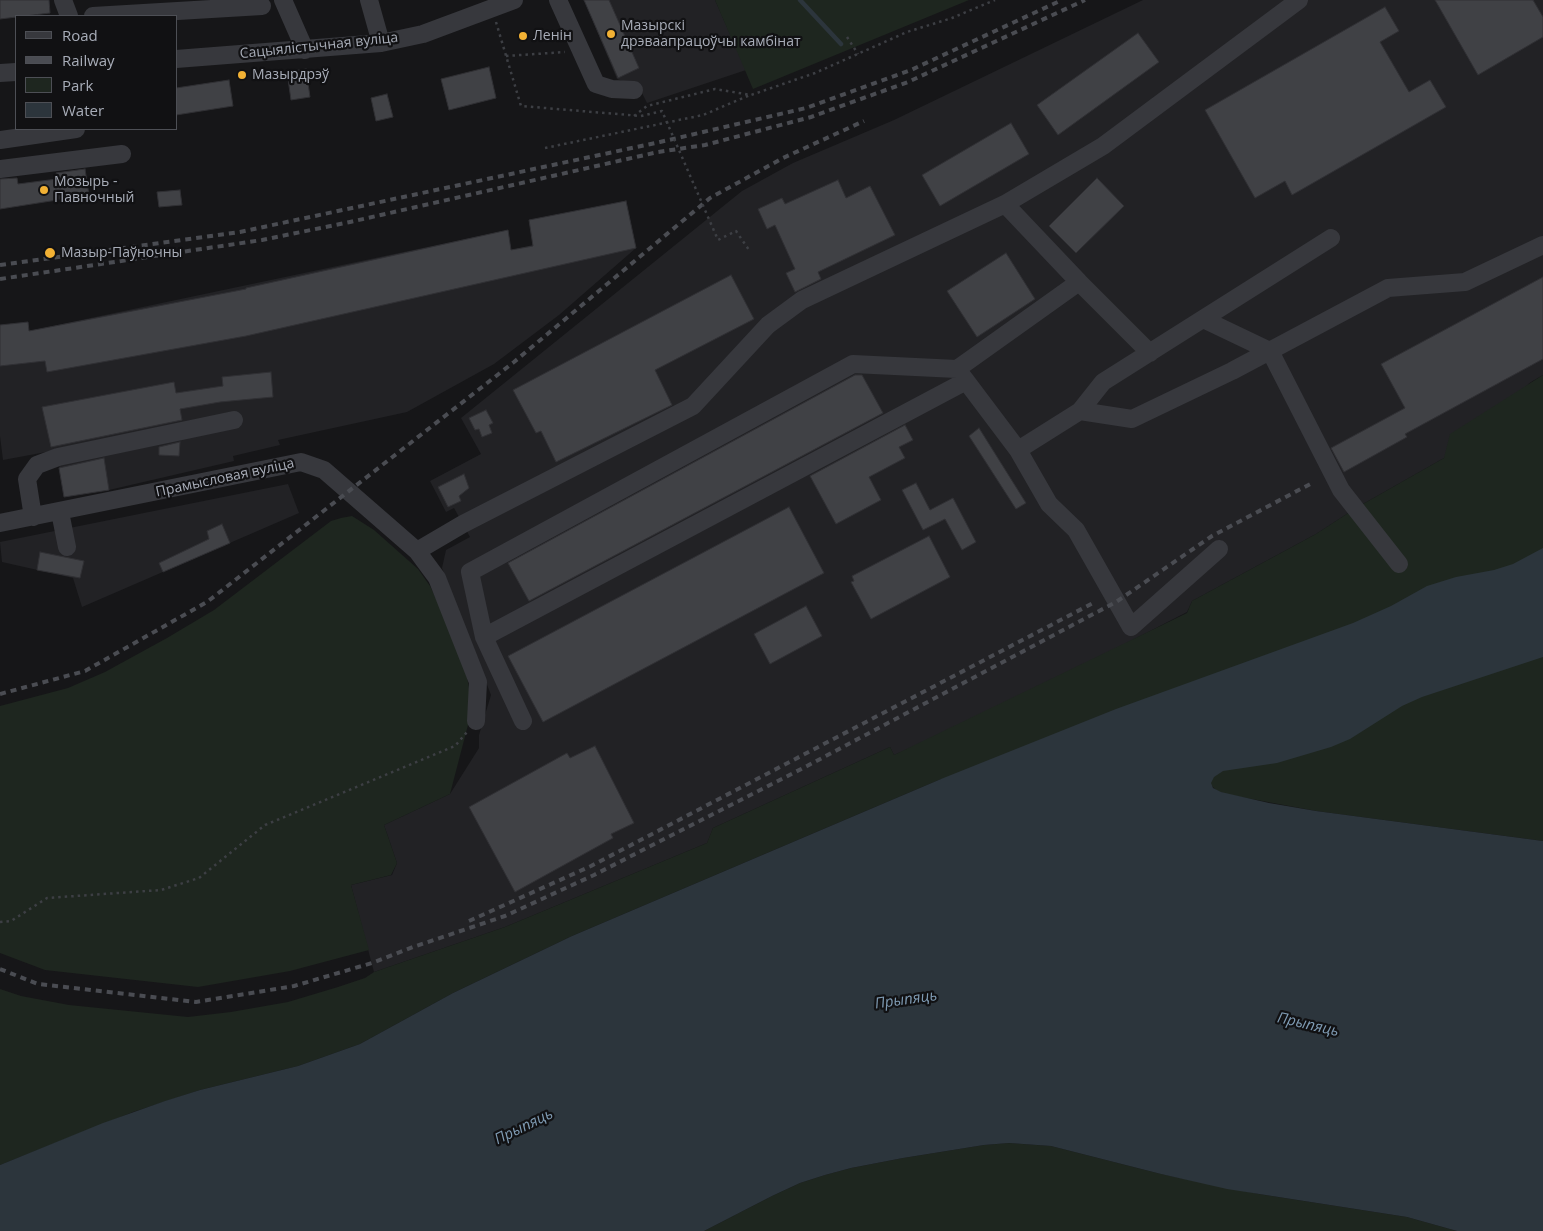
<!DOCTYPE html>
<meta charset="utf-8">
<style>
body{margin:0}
#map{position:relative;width:1543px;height:1231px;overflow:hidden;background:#161618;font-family:"Open Sans",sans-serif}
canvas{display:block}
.legend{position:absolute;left:15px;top:15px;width:162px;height:115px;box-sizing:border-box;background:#111113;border:1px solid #4d4f55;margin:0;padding:6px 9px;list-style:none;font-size:15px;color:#a8adb8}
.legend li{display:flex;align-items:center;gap:10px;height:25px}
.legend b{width:25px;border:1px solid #4d4f55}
</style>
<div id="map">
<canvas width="1543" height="1231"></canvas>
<ul class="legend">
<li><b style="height:6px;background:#37383d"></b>Road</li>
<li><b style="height:6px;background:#4a4c52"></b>Railway</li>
<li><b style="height:14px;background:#1e261f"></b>Park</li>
<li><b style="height:14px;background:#2c353c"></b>Water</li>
</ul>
</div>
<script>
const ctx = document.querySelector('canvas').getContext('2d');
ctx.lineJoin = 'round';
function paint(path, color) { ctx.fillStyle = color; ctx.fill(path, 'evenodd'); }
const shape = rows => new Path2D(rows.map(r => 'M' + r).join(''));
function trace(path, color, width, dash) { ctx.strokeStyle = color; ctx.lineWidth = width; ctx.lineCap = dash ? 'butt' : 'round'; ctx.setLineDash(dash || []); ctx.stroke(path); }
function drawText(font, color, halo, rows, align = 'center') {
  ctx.font = font + ' "Open Sans",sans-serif'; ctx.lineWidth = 4.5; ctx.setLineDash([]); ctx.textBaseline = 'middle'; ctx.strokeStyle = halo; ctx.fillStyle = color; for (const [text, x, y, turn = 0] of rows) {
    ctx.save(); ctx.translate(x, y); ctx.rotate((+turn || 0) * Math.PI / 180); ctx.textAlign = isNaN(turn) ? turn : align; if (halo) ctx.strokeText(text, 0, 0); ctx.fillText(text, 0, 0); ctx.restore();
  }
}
const built = shape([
 [584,0,715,0,746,70,647,103,639,87,617,79],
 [1143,0,1543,0,1543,375,1531,382,1444,458,1356,508,1316,534,1192,601,1187,612,991,713,894,755,890,747,713,828,707,843,505,927,374,972,351,885,392,875,397,863,384,825,450,794,479,748,479,735,491,695,442,568,446,550,470,537,454,508,446,512,430,481,481,454,461,418,742,191,793,163,894,120],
 [626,201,636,248,559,315,494,364,407,412,278,440,280,445,233,456,234,461,109,490,64,497,57,450,3,460,0,436,0,325,28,322,29,331,508,230,511,250,533,245,529,220],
 [288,484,299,513,82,607,73,578,2,562,0,542]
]);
const green = shape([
 [715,0,969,0,753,89],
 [1543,375,1543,841,1316,811,1225,794,1216,790,1212,786,941,779,572,936,453,993,360,1044,298,1066,200,1090,133,1112,0,1165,0,989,21,996,69,1005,188,1017,231,1012,288,1002,338,987,365,978,374,972,505,927,707,843,713,828,890,747,894,755,1187,613,1192,601,1316,534,1356,508,1444,458,1450,434],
 [352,516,374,530,418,569,430,586,447,622,467,677,470,693,468,725,450,794,384,825,397,863,391,875,351,885,369,950,290,971,198,987,45,970,0,953,0,706,68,688,105,672,167,638,214,610,331,521,341,518],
 [1009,1143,1051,1146,1161,1174,1259,1194,1407,1217,1457,1231,704,1231,772,1196,800,1183,825,1175,851,1168,903,1158,984,1145]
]);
const water = shape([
 [1543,548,1543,657,1422,697,1402,706,1350,739,1331,747,1277,763,1223,771,1214,777,1211,783,1213,788,1221,792,1269,803,1316,811,1543,841,1543,1231,1457,1231,1407,1217,1227,1189,1161,1174,1051,1146,1009,1143,984,1145,903,1158,851,1168,825,1175,800,1183,772,1196,704,1231,0,1231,0,1165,103,1123,165,1101,200,1090,298,1066,360,1044,453,993,572,936,941,779,1116,709,1353,623,1391,606,1427,586,1456,577,1494,570,1513,564]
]);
const stream = shape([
 [800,0,841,44]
]);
const building = shape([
 [0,0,49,0,50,13,0,19,0,0],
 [584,0,609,0,639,68,618,78,584,0],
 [1435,0,1533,0,1543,17,1543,37,1478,75,1435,0],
 [1385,7,1399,31,1380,42,1409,92,1430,80,1446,107,1292,195,1285,181,1255,198,1205,110,1385,7],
 [1138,33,1159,62,1058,135,1037,105,1138,33],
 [489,67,496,98,449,110,441,79,489,67],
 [306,69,310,97,291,100,287,72,306,69],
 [229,80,233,106,176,115,176,88,229,80],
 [387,94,393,117,376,121,371,98,387,94],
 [1011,123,1029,154,940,206,922,175,1011,123],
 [85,169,89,195,0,209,0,179,17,178,18,184,57,179,56,173,85,169],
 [1097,178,1124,206,1076,253,1049,226,1097,178],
 [838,180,846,198,870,186,895,235,818,272,821,279,795,292,786,273,795,269,775,225,767,229,758,209,782,198,785,204,838,180],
 [180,190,182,205,159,207,157,192,180,190],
 [626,201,636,248,246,336,47,372,45,361,0,366,0,325,28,322,29,331,246,289,246,288,508,230,511,250,533,246,529,220,626,201],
 [1006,253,1035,299,977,337,947,291,1006,253],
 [731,275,754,319,655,370,672,405,556,462,541,431,536,433,513,390,731,275],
 [1543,277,1543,359,1405,434,1407,437,1344,472,1331,448,1405,408,1381,364,1543,277],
 [271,372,273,397,220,402,180,409,182,420,51,447,42,407,174,382,176,393,223,386,222,377,271,372],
 [855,375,862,375,883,413,529,601,508,563,855,375],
 [486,410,493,423,489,425,492,433,482,437,479,429,475,430,469,418,486,410],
 [905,425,913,440,899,447,905,458,869,477,881,500,836,524,810,476,905,425],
 [979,428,1026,503,1016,509,969,436,979,428],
 [180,442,179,456,159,455,159,447,180,442],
 [104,458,109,490,64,497,59,468,104,458],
 [464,474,469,488,459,496,461,501,448,507,438,487,464,474],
 [916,483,930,510,953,498,976,542,962,550,945,519,923,530,902,490,916,483],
 [789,507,824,573,543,722,508,656,789,507],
 [222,524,230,543,163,572,159,563,209,539,207,531,222,524],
 [929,536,950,577,871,619,851,582,854,581,852,576,929,536],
 [40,552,84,561,80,578,37,570,40,552],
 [806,606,822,636,770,664,754,634,806,606],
 [595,746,634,823,611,834,613,838,515,892,469,807,567,753,570,758,595,746]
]);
const path = shape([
 [496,22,521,106,641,116],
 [847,37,858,54],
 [506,56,565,52],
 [634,116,647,106,715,89,751,95,815,73,907,32,952,18,995,0],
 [545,148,703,115,750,95],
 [0,922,11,921,47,898,161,890,199,878,265,825,455,746,467,732]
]);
const minor = shape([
 [63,0,69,16],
 [283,0,305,50],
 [369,0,381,43],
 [558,0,596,84,612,89,634,90],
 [93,16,262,6],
 [176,59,381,43,423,34,514,0],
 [0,73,16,72],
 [0,140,76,129],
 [0,169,122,154],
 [1005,204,1079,282,1150,353],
 [1203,319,1270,351,1341,490,1399,564],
 [957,369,1018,450,1080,411,1132,419,1232,371,1388,288,1465,282,1543,245],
 [1080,411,1103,382,1331,238],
 [1018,450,1049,504,1076,530,1131,627,1219,549],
 [60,512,67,547],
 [33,517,27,479,37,465,58,457,234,420],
 [0,523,301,462,324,470,417,551,437,578,478,682,476,721],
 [417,551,463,524,693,406,768,325,802,300,1005,204,1103,146,1299,0],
 [484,637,966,381],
 [523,721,484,637,470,572,853,364,957,369,1079,282]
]);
const rail = shape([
 [0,265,240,232,660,142,806,108,911,70,1062,0],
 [0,279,262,240,350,222,658,152,705,145,811,117,908,82,1085,0],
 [0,694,85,671,207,602,514,362,710,198,783,158,864,121],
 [469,921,591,866,1095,602],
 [0,969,38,984,196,1002,294,986,372,963,413,947,505,916,594,875,807,766,1116,602,1212,536,1314,482]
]);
const pathBridge = shape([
 [641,116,662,111,718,240,736,231,749,250]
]);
const markers = [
 [611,34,5,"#f2b134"],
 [523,36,5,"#f2b134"],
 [242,75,5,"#f2b134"],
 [44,190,5,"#f2b134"],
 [50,253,6,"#f2b134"]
];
const poiNames = [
 ["Мазырскі",621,26],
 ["дрэваапрацоўчы камбінат",621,42],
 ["Ленін",533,36],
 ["Мазырдрэў",252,75],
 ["Мозырь -",54,182],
 ["Павночный",54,198],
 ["Мазыр-Паўночны",61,253]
];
const streetNames = [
 ["Сацыялістычная вуліца",319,46,-6],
 ["Прамысловая вуліца",225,478,-12]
];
const waterNames = [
 ["Прыпяць",906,1000,-8],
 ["Прыпяць",1308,1025,13],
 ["Прыпяць",524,1127,-26]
];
paint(built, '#222225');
paint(green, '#1e261f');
paint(water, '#2c353c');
trace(stream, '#2c353c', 4.5);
paint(building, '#404145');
trace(building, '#303034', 1);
trace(path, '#3d3f44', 2.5, [2.5, 4]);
trace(minor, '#37383d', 18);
trace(rail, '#4a4c52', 4, [6, 5]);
trace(pathBridge, '#3d3f44', 2.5, [2.5, 4]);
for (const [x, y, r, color] of markers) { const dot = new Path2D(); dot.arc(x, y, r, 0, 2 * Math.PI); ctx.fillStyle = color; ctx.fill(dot); trace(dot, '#111113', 2); }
drawText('14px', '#a8adb8', '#111113', poiNames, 'left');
drawText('14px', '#a8adb8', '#111113', streetNames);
drawText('italic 15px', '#7f9bb3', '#111113', waterNames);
</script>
